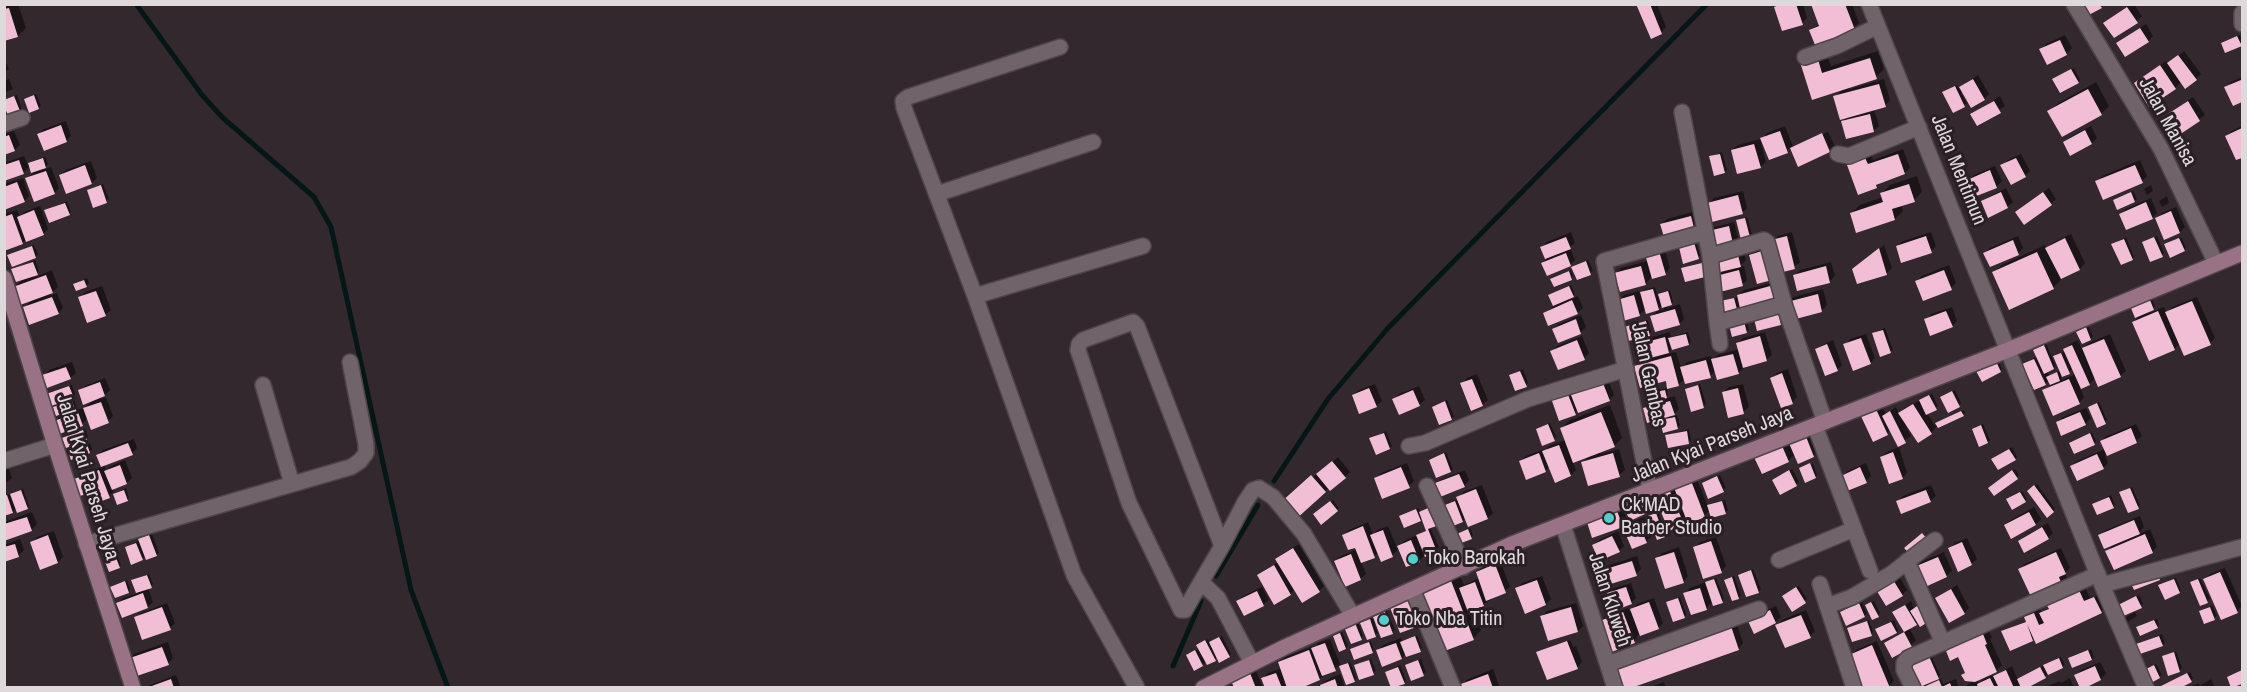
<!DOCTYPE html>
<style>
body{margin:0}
#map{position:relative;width:2247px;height:692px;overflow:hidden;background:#33282e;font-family:"Archivo Narrow",sans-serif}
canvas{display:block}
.frame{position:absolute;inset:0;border:6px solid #e0d9dc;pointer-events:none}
</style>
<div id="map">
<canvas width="2247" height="692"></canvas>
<div class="frame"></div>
</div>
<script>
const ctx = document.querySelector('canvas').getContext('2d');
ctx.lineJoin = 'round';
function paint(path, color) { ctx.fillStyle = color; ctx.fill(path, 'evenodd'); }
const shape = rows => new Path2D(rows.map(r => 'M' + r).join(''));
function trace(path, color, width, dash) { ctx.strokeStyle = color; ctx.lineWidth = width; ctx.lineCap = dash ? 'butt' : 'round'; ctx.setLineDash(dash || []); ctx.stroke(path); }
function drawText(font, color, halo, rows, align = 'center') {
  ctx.font = font + ' "Archivo Narrow",sans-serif'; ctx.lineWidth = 6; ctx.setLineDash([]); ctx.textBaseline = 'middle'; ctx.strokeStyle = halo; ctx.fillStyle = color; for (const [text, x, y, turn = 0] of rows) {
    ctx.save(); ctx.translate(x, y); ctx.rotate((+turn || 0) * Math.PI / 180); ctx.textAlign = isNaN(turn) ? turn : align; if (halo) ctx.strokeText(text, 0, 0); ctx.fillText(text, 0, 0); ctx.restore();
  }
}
const shadow = shape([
 [4,4,18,4,26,28,18,36,4,40],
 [1638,4,1657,4,1666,27,1661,33],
 [1779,4,1803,4,1807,18,1802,23,1776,7],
 [1812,4,1852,4,1859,23,1854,28,1810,30,1819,24],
 [2130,4,2134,4,2142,16,2137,21,2105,23],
 [2146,24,2153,36,2148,41,2118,43],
 [2065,35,2072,48,2066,54,2048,63,2041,50,2046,44],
 [2240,35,2242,41,2241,45,2225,41],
 [1825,49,1831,66,1878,51,1884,69,1876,77,1849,86,1850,89,1884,79,1890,100,1885,106,1874,109,1879,126,1873,131,1843,121,1849,116,1835,97,1844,88,1801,62],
 [2184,51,2201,74,2196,79,2182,81,2175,88,2135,83,2166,61,2168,64],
 [4,59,9,69,4,72],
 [2074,68,2080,80,2078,82,2057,77],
 [1978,75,1989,94,1984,99,1964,92,1961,93,1967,103,1953,111,1947,90,1957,85,1959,89],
 [2242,77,2242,101,2234,104,2226,87,2231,82],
 [9,79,13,89,4,93,4,81],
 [2096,82,2109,106,2101,114,2049,112,2057,104],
 [36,94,41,106,38,108,25,99],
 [17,95,23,113,21,115,4,100],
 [2000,96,2005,106,1977,124,1972,115],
 [2193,97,2205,115,2173,137,2162,119],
 [66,121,71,136,66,141,39,134,44,129],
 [1785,126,1793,147,1828,132,1835,146,1829,151,1799,165,1791,147,1787,151,1762,139,1767,133],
 [2091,126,2097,138,2092,143,2071,154,2065,142,2070,137],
 [2242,126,2242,156,2236,159,2226,136,2232,131],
 [14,131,20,145,14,150,4,153,4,134],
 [1760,139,1766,162,1760,167,1732,150,1738,145],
 [1903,149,1910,168,1904,173,1882,181,1876,187,1849,165,1854,160,1871,154,1873,160],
 [1722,152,1727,170,1725,172,1711,157],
 [2021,154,2030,171,2025,176,2002,166,2008,160],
 [24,156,28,165,32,161,45,157,48,164,42,170,51,167,59,188,54,193,27,179,33,173,30,166,23,173,4,180,4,163],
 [2140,160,2147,176,2142,181,2097,182,2102,176],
 [91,161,97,178,92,183,61,175,66,170],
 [1995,166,2002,181,1996,187,1968,180,1974,175],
 [1917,176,1922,192,1914,200,1901,204,1903,211,1895,219,1851,213,1860,205,1883,197,1882,193,1890,185],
 [23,178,29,196,24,201,4,208,4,184],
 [103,184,109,199,94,206,89,190],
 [2151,185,2153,191,2147,195,2144,189],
 [2006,188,2013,202,2007,207,1982,202,1988,197],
 [2049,188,2056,199,2051,204,2016,212],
 [1743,191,1747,208,1742,213,1709,204,1714,198],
 [2133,191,2137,199,2134,201,2115,200],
 [2167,196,2169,203,2162,207,2159,201],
 [2151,198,2157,213,2152,218,2121,214,2126,209],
 [67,201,71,212,69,214,46,211],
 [40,206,48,229,43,234,27,239,22,243,4,249,4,214,17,210,20,216,24,212],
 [2176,207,2185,227,2180,232,2165,238,2156,219,2162,213],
 [1696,211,1700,226,1694,231,1662,224,1667,219],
 [1747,217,1753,238,1750,240,1737,221],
 [1734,222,1738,238,1733,243,1709,232,1715,227],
 [1571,232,1575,243,1570,247,1575,260,1570,265,1543,263,1551,255,1541,248,1547,242],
 [1792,232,1800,262,1794,267,1773,241,1778,236],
 [1931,232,1936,246,1931,251,1897,246,1903,241],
 [2071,234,2085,263,2080,269,2060,278,2061,280,2053,288,1993,273,2002,265,2045,245,2047,248,2052,243],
 [2018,236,2023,248,2018,254,1985,253,1990,248],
 [2157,236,2164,253,2162,255,2146,240],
 [1695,237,1700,256,1684,262],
 [2126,237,2134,257,2132,259,2113,244],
 [2181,237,2186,248,2184,250,2166,244],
 [34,245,38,254,35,257,9,255],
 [1884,245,1892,268,1887,273,1858,282,1859,264],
 [1664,246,1670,268,1665,274,1651,278,1645,284,1616,273,1621,268,1648,261],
 [1770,246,1777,273,1751,255,1756,250],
 [1742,247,1746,260,1739,267,1744,266,1747,280,1742,285,1718,277],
 [35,260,39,271,33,278,52,270,58,287,49,296,57,293,63,308,58,313,24,308,33,299,15,287,24,278,13,270],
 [1588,260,1593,271,1577,279,1575,265],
 [1831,262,1835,276,1830,281,1795,275,1800,270],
 [1949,265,1956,283,1951,288,1917,281,1922,276],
 [1571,270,1573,276,1571,279,1552,279],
 [87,278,89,283,86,286,75,284],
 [1779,281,1737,311,1720,301,1736,298,1744,290],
 [1571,285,1575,294,1569,300,1578,296,1583,308,1577,313,1545,313,1554,306,1550,295],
 [102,286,111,310,105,315,80,298,85,292],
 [1655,287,1658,297,1662,292,1670,290,1673,302,1667,308,1680,304,1684,319,1679,324,1652,316,1657,311,1664,309,1663,304,1658,309,1646,308,1639,315,1619,300,1624,295,1639,291,1640,294,1644,290],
 [1823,289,1827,305,1822,310,1789,302,1794,297],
 [2150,294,2155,306,2149,313,2164,307,2167,313,2172,307,2197,297,2215,338,2210,343,2180,343,2174,349,2133,322,2143,313],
 [1952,307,1957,321,1952,326,1926,320,1931,314],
 [1581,315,1586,327,1581,332,1559,341,1554,329,1559,324],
 [1746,319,1749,330,1746,332,1731,325],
 [1648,320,1651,332,1649,334,1626,327],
 [2088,326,2093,336,2090,339,2078,332],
 [1885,328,1893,350,1881,355,1874,333],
 [1670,332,1671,337,1688,332,1691,342,1689,344,1672,349,1666,354,1676,352,1681,368,1687,362,1711,356,1712,360,1718,355,1739,349,1738,343,1743,338,1765,332,1772,355,1766,360,1744,368,1738,373,1716,370,1710,376,1685,379,1678,385,1636,366,1641,361,1636,345,1642,340],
 [1866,334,1875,358,1870,363,1845,345,1850,339],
 [2110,334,2126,371,2120,376,2096,377,2089,384,2080,388,2084,397,2079,403,2043,391,2051,385,2049,380,2045,384,2024,364,2037,356,2037,348,2046,344,2056,366,2047,371,2049,376,2061,370,2055,356,2065,351,2070,344,2078,340,2082,350,2089,343],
 [2073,369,2076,374,2062,380,2061,376],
 [1582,336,1589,353,1584,358,1552,351,1557,346],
 [1833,340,1842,365,1837,370,1817,350,1822,345],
 [1996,356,2002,369,1982,380],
 [72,362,76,373,70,378,44,376,49,370],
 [1523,369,1528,383,1526,385,1510,375],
 [1788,369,1797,397,1792,402,1772,378,1777,373],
 [1477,374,1488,400,1482,405,1462,384,1467,378],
 [105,378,110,390,100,400,106,397,113,416,108,421,88,418,82,424,55,421,65,411,55,408,61,401,48,395,50,392,72,385,75,394,68,401,74,399,76,406,69,413,83,408,84,409,94,399,80,391,85,386],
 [1608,379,1614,395,1609,400,1578,410,1575,413,1552,398,1572,388,1575,393,1578,390],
 [1375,384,1382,401,1376,406,1353,395,1359,390],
 [1700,384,1706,404,1703,407,1687,389],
 [1743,384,1749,407,1743,412,1723,392,1729,387],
 [1419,386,1425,400,1419,405,1394,399,1399,394],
 [1667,388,1668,395,1664,399,1675,396,1679,409,1671,417,1677,415,1680,426,1677,428,1662,421,1667,416,1644,408,1651,403,1649,395,1651,392],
 [1955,390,1961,403,1959,405,1944,396],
 [1932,394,1938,406,1927,413,1935,426,1939,421,1964,410,1965,413,1936,427,1931,433,1907,424,1905,425,1911,436,1898,445,1890,430,1887,433,1862,415,1880,403,1886,414,1896,407,1899,414,1905,408],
 [1447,400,1454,417,1440,423,1434,407],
 [2099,402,2107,420,2105,422,2092,406],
 [1610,405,1622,438,1614,446,1599,452,1600,454,1619,449,1625,470,1619,475,1583,462,1590,455,1573,462,1576,470,1571,475,1550,466,1545,471,1520,461,1526,456,1544,449,1545,451,1549,446,1566,440,1562,428,1570,420],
 [2086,408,2091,418,2085,424,2058,423,2063,417],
 [1550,423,1556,437,1554,440,1538,429],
 [1983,424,1990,440,1988,442,1973,429],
 [2136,424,2142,436,2136,441,2105,455,2108,463,2103,468,2072,466,2077,461,2105,449,2102,441,2107,436],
 [85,429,88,437,86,439,64,438],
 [1689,429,1691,440,1688,442,1666,436],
 [1810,430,1819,450,1814,455,1798,462,1795,454,1789,460,1762,472,1754,453],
 [1386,431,1392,446,1389,448,1371,439],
 [2092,432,2096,441,2094,443,2070,443],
 [134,439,137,448,132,454,104,464,106,471,111,466,125,460,132,478,127,483,113,488,115,494,126,488,129,498,127,500,118,503,114,491,109,496,73,481,78,476,102,467,98,455,103,450],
 [90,443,92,449,90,451,72,458,70,452,72,449],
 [1899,447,1907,473,1902,478,1881,457,1887,452],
 [2012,447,2017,457,2015,459,1993,459],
 [1446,452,1453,469,1450,471,1430,460],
 [1338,457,1350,472,1345,477,1325,491,1287,498],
 [7,463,12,478,4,484,4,464],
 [1407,463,1414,481,1409,486,1376,478,1381,473],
 [1866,463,1871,476,1866,481,1843,476,1848,471],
 [1813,464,1817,475,1815,477,1801,469],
 [1792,469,1799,482,1780,493,1776,478],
 [2015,469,2019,475,2017,477,1992,486],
 [1465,470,1469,480,1464,486,1436,484,1442,479],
 [1695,474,1708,507,1711,503,1725,500,1728,510,1725,513,1710,510,1704,516,1688,519,1683,523,1655,494],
 [1720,475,1726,488,1709,497,1706,482],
 [2037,484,2055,509,2053,511,2031,489],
 [1482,485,1493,513,1488,518,1469,525,1466,518,1463,521,1446,505,1458,499,1463,492],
 [1931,485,1936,496,1930,501,1898,502,1903,496],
 [2132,487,2140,505,2129,511,2121,493],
 [23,489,29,506,27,508,17,508,12,512,4,515,4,496,9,494,10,496,14,492],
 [2022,491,2027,499,2025,501,2010,497],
 [2111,495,2115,505,2113,507,2094,504],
 [1644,498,1649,510,1647,512,1628,505],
 [1333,500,1339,508,1337,510,1317,512],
 [1437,504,1430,527,1439,548,1426,554,1419,561,1400,548,1392,555,1382,560,1379,552,1374,556,1361,562,1366,574,1360,579,1336,561,1341,556,1357,549,1343,535,1349,530,1368,522,1373,535,1377,530,1388,526,1397,548,1404,541,1428,530,1422,517,1420,520,1401,516,1418,508,1420,512],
 [1621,504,1627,520,1622,525,1587,520],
 [2034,507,2041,519,2036,524,2005,525,2011,520],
 [32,512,37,524,31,530,4,539,4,522],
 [1658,512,1666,534,1664,536,1650,516],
 [2140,516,2144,527,2137,535,2150,529,2157,546,2152,552,2107,551,2115,543,2100,536,2106,530],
 [1644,517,1652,536,1646,541,1633,547,1625,529,1630,523],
 [2048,523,2053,533,2048,538,2020,541,2025,536],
 [1470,528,1473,535,1471,538,1456,534],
 [54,531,63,557,58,562,32,542,37,537],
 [1618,531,1624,546,1619,551,1594,545,1599,540],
 [152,534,159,553,156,555,146,555,142,559,126,547],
 [1716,537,1726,566,1721,572,1695,548,1700,542],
 [1967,538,1977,559,1971,564,1949,549,1955,543],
 [20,539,24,550,19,555,4,560,4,545],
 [1299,544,1324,586,1319,591,1295,589,1290,594,1259,575,1278,562,1277,559,1282,554],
 [1679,547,1688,576,1683,582,1657,558,1662,553],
 [2061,548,2070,568,2065,573,2068,581,2063,586,2020,569,2025,564],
 [115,549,121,565,119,567,104,554],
 [1944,552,1952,571,1946,576,1916,567,1921,562],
 [1637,556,1641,569,1636,574,1601,571,1606,566],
 [1500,560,1510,587,1483,605,1473,609,1481,630,1473,639,1417,592,1458,571,1464,585,1479,578,1477,572,1483,567],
 [2225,568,2242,606,2237,611,2205,580,2210,574],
 [1753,569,1761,589,1758,592,1740,575],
 [1897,573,1907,590,1902,595,1877,588],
 [149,574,153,584,148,588,153,602,148,607,123,616,118,603,123,598,138,593,133,581,135,579],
 [1542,576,1551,599,1546,604,1517,589,1522,583],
 [1734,576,1741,595,1738,598,1726,580],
 [1716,578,1724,599,1722,601,1713,601,1706,609,1685,594,1690,588],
 [2176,578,2181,590,2179,592,2162,584],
 [2200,578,2210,599,2201,604,2191,583],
 [127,580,130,589,128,591,112,587],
 [1631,583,1636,598,1631,603,1609,594,1614,588],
 [1957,585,1969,608,1964,613,1937,598],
 [2084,585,2090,598,2097,596,2103,610,2101,612,2032,639,2003,631,2027,621,2026,617,2031,612,2040,609,2042,613],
 [1799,586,1807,599,1793,610,1786,594],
 [1262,587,1269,600,1263,605,1238,601,1243,596],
 [2139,595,2143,604,2141,606,2117,606],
 [1680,597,1686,614,1684,617,1668,602],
 [1654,598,1663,623,1658,628,1638,635,1634,642,1599,622,1605,617,1628,608,1630,612,1637,604],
 [1874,601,1880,613,1878,615,1869,603],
 [1911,601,1919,621,1909,627,1916,640,1911,645,1886,644,1905,631,1894,613],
 [1862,602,1867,614,1847,624,1844,610],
 [167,603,175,623,170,628,135,618,141,613],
 [1576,603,1583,626,1578,631,1542,616,1547,611],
 [2212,605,2217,616,2205,622,2201,612],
 [1776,606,1781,617,1775,622,1755,616],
 [1806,610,1815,631,1810,636,1777,626,1782,620],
 [1387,611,1395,630,1382,636,1377,623,1374,624,1378,633,1367,639,1361,623],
 [2135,612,2137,616,2126,623,2123,619],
 [2157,619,2159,625,2157,627,2140,625],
 [1869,620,1873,632,1871,634,1849,628],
 [1894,620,1898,630,1896,632,1879,628],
 [1358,622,1363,636,1361,639,1348,625],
 [1736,622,1743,643,1738,649,1616,667],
 [1986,625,1992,638,1990,639,2002,665,1997,670,1977,680,1979,684,1986,677,1996,675,2012,666,2018,680,2061,657,2065,665,2023,688,1963,688,1973,681,1966,672,1958,655],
 [1342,632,1348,646,1345,648,1334,637],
 [2162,634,2165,643,2162,645,2138,644],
 [1417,635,1422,648,1406,653,1402,658,1377,651,1383,645,1401,638,1403,642],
 [1222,636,1231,654,1229,656,1218,656,1215,659,1206,661,1202,665,1190,653,1200,648,1200,643,1208,639,1210,643],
 [1330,639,1341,666,1350,662,1356,678,1354,680,1347,683,1340,665,1319,679,1296,688,1267,688,1263,678,1268,673,1282,668,1279,662,1285,657,1314,646,1315,647,1318,643],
 [1570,640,1573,647,1576,646,1582,662,1577,668,1540,651],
 [1371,641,1374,650,1372,652,1354,648],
 [1877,641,1894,681,1889,686,1851,655,1856,650],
 [168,642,173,658,168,663,129,660,134,654],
 [2091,649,2094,657,2092,659,2073,666,2069,659,2072,656],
 [2176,651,2182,668,2179,671,2163,656],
 [1930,653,1940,675,1933,682,1941,679,1943,684,1956,679,1959,688,1925,688,1923,684],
 [1371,659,1376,671,1360,678,1355,666],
 [1421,659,1426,672,1411,679,1406,666],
 [2100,662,2106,673,2101,679,2082,687,2076,676,2081,670],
 [2156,664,2162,675,2151,681,2148,668],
 [1400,665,1406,680,1404,683,1386,672],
 [1255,668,1263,688,1236,688,1238,675],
 [1493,669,1500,688,1463,688,1462,685,1468,679],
 [2190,672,2193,678,2191,680,2159,688],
 [1340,674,1345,688,1316,688,1327,680],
 [176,675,181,688,147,688,150,685],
 [2070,678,2074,688,2043,688,2060,681,2061,683],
 [2211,679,2215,688,2187,688,2199,683,2200,686],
 [1664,682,1666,688,1648,688]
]);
const stream = shape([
 [136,4,202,95,222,117,314,197,331,227,411,590,448,688],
 [1274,481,1328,399,1388,328,1707,4],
 [1216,576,1258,505],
 [1173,666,1201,601]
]);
const building = shape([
 [1636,4,1650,4,1662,34,1651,39],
 [1781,4,1796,4,1803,25,1782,31,1774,7],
 [1811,4,1845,4,1855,30,1815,45,1809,30,1819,26],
 [2085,4,2099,4,2102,8,2085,17,2079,8],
 [2127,7,2138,23,2114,38,2103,23],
 [9,8,18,37,4,41,4,9],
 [2140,28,2149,42,2125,57,2116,43],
 [2237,36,2242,46,2225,53,2221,43],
 [2060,40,2067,55,2047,65,2039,49],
 [2178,55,2197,80,2185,89,2167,63],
 [1817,56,1822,73,1870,58,1877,79,1812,100,1800,62],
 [2160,65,2176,89,2149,107,2134,83],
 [2071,69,2079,83,2060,93,2052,79],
 [1973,79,1985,100,1971,108,1959,87],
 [2241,80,2242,84,2242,102,2233,106,2224,87],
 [1879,84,1886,107,1840,120,1833,96],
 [1955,86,1965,107,1953,113,1942,92],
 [2088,89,2102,115,2062,137,2047,111],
 [34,95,39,109,29,113,24,99],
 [14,96,22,116,10,120,4,106,4,100],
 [1994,101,2001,113,1977,126,1970,114],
 [2188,101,2200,121,2173,139,2160,119],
 [1870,114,1874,132,1846,139,1841,121],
 [61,125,67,142,44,151,37,134],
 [2242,128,2242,158,2236,160,2225,136],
 [2085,130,2092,144,2070,156,2063,142],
 [1780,131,1788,153,1769,160,1760,138],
 [1822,133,1830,152,1798,167,1790,148],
 [9,135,15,151,4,155,4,137],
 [1754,144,1761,168,1737,174,1731,150],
 [1720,154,1725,173,1714,176,1709,156],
 [1898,154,1905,174,1876,185,1877,188,1858,195,1847,165,1865,158,1868,164],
 [43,158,46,168,31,173,28,163],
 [2016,158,2026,177,2011,185,2000,165],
 [19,160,24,174,4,181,4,165],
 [85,165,92,184,66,194,59,175],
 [2135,165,2143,183,2103,200,2095,181],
 [1990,170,1997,188,1974,197,1967,180],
 [46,171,55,194,34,202,25,178],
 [17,182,25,202,4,210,4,187],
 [1909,184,1915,202,1892,209,1895,220,1856,233,1850,213,1883,202,1880,193],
 [101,185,107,203,93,208,87,190],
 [2001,192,2008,208,1988,218,1981,201],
 [2043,192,2052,205,2024,225,2015,212],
 [2131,192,2135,202,2117,210,2113,200],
 [1738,195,1743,214,1712,222,1707,203],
 [2146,202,2153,219,2126,230,2119,214],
 [65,203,70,215,49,223,44,210],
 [34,210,44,235,26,242,17,217],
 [2171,211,2180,233,2164,240,2155,218],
 [12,214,23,244,4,251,4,217],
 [1691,216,1695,232,1665,240,1660,224],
 [1745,218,1751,241,1742,244,1736,220],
 [1729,226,1733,244,1713,250,1708,231],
 [1787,236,1795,269,1779,273,1771,240],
 [1926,236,1932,253,1901,263,1896,246],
 [1566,237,1571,249,1545,259,1540,247],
 [2154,237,2163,257,2150,262,2142,242],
 [2065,238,2080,270,2061,279,2045,248],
 [2179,238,2185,251,2170,258,2164,244],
 [1693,239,1699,259,1683,264,1678,243],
 [2124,239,2133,260,2121,265,2111,244],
 [2013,240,2019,255,1990,267,1983,253],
 [32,246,36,258,12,267,7,255],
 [1879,248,1887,275,1857,284,1852,269],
 [1765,250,1772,280,1757,284,1749,255],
 [1659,251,1666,275,1652,279,1645,254],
 [1737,251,1741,267,1716,273,1712,258],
 [2037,252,2054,289,2009,310,1992,272],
 [1566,253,1571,266,1547,276,1541,263],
 [1586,261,1591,275,1577,280,1571,267],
 [33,262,38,275,16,282,11,269],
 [1702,263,1705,277,1685,282,1681,268],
 [1641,266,1646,285,1620,292,1614,273],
 [1826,266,1830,283,1797,291,1793,275],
 [1739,270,1743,286,1720,292,1716,276],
 [1944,270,1952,290,1923,301,1915,281],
 [1569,271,1572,280,1554,287,1550,279],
 [46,275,53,293,20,305,13,287],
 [84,280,87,287,76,291,73,284],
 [1774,285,1778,303,1741,313,1737,295],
 [1569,286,1574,297,1553,306,1548,295],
 [1653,289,1659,310,1646,314,1640,292],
 [96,291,106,316,87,323,78,297],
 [1668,291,1672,305,1662,308,1658,294],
 [1818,294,1822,312,1792,320,1787,302],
 [1634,295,1640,316,1623,321,1617,300],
 [2148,295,2154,310,2135,318,2129,303],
 [52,297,59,314,29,325,23,307],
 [1734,298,1738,313,1720,317,1716,302],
 [1572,300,1578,314,1548,326,1543,313],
 [2192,301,2211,345,2184,356,2165,312],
 [1675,309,1680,325,1655,332,1650,316],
 [1777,309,1781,325,1757,331,1753,315],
 [1946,311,1953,327,1930,336,1924,319],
 [2158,311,2175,350,2149,361,2132,322],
 [1576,319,1581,334,1558,343,1552,329],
 [1646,321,1650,336,1628,341,1624,327],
 [1744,321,1747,333,1732,337,1729,325],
 [2086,327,2091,340,2082,344,2076,332],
 [1883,330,1891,353,1880,357,1872,333],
 [1686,334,1689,345,1672,350,1668,338],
 [1760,336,1767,361,1743,368,1736,343],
 [1665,337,1669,353,1639,361,1635,345],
 [1861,338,1871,364,1853,371,1843,344],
 [2104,339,2121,377,2098,387,2082,348],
 [1577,340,1585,360,1558,370,1550,351],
 [1827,344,1838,371,1825,376,1815,349],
 [2044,345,2054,369,2044,374,2033,350],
 [2072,345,2090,385,2081,389,2063,349],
 [2061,353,2070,374,2062,377,2053,356],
 [1733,354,1739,374,1717,380,1711,359],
 [1671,356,1679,386,1667,389,1666,381,1640,388,1634,366],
 [1994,357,2001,372,1982,382,1976,371],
 [2034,359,2046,385,2034,390,2022,364],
 [1706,360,1711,378,1685,384,1680,367],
 [66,367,71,379,47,388,42,375],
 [1520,371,1527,387,1515,391,1509,375],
 [2057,372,2060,381,2050,385,2046,377],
 [1782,373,1793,404,1781,408,1770,378],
 [1472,379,1483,406,1471,411,1460,383],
 [2069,379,2080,404,2053,416,2042,390],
 [100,382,105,396,83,405,78,390],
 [1603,383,1610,401,1578,413,1571,395],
 [1698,385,1704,408,1691,412,1685,389],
 [69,386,74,398,51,406,46,394],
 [1369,388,1377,407,1359,414,1352,395],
 [1738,388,1744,414,1728,418,1722,392],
 [1413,390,1420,406,1399,415,1392,399],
 [1665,390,1667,398,1650,403,1647,394],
 [1952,391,1960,407,1948,413,1940,397],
 [1567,392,1576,415,1559,421,1551,398],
 [1929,395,1937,410,1926,415,1919,400],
 [72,401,75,409,56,416,53,407],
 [1445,401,1452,420,1439,425,1432,407],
 [1670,401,1675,415,1647,423,1643,408],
 [101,402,109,423,91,430,83,408],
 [2097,403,2106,424,2097,428,2088,407],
 [1913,404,1932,434,1918,443,1898,413],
 [1875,407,1888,435,1873,442,1860,414],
 [1890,411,1906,443,1898,447,1882,416],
 [1961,411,1964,416,1938,428,1935,423],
 [78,412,83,426,59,434,54,421],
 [1601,412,1615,447,1573,463,1560,428],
 [2080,412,2086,425,2061,436,2056,422],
 [1675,417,1678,429,1663,433,1660,420],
 [1548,424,1555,441,1542,446,1536,429],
 [1981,425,1988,443,1979,447,1972,429],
 [2131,428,2137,443,2107,456,2100,441],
 [83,430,87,440,66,448,62,438],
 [1687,431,1689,444,1668,448,1665,435],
 [1384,433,1390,449,1376,455,1369,438],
 [2090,433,2095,445,2074,454,2069,443],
 [1805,434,1814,457,1798,464,1788,441],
 [1780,441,1789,462,1762,474,1752,453],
 [128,443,133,455,101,467,96,455],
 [87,444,90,453,71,460,68,451],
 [1559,445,1571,476,1555,483,1542,451],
 [2009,449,2016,460,1998,470,1991,459],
 [1893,452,1903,479,1889,484,1880,457],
 [1444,453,1451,472,1436,478,1429,460],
 [1539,453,1546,472,1526,480,1519,461],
 [1613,453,1620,477,1588,486,1581,462],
 [2097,454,2104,469,2077,481,2070,466],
 [1332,461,1346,478,1330,491,1316,474],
 [1810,463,1816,478,1805,483,1799,468],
 [120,465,127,484,112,490,104,471],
 [1401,467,1410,488,1382,499,1374,478],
 [1860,467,1867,483,1847,491,1841,476],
 [99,470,110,498,96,503,92,492,77,497,71,480],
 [1789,470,1797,486,1780,495,1772,480],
 [2012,470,2018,479,1994,496,1988,488],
 [1459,474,1465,487,1440,497,1435,483],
 [1311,475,1326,492,1295,520,1280,503],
 [1717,476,1724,492,1708,499,1702,483],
 [1690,478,1705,517,1688,524,1673,485],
 [2034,485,2054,512,2047,518,2027,491],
 [1668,487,1684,524,1669,531,1653,493],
 [2130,488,2139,509,2128,513,2119,492],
 [1476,489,1488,519,1468,527,1456,497],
 [21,490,28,509,17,513,10,494],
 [124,490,128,501,117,505,113,494],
 [1926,490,1931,502,1901,514,1896,501],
 [2020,492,2026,502,2012,510,2006,499],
 [7,495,13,513,4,516,4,496],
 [2109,497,2114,508,2097,515,2092,504],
 [1642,500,1647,513,1630,521,1624,507],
 [1330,501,1338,511,1321,525,1313,514],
 [1455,501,1463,522,1453,526,1445,505],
 [1722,501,1726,514,1711,518,1707,505],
 [1435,505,1442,524,1428,529,1437,552,1425,557,1416,535,1426,531,1419,512],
 [1616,508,1623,527,1592,538,1586,519],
 [1416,509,1421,521,1404,528,1399,516],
 [2029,512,2036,525,2011,539,2004,525],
 [1656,513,1665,537,1657,540,1648,516],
 [27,517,32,531,4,541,4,524],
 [2134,520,2140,534,2104,549,2098,535],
 [1638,522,1647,543,1632,549,1623,528],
 [1363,526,1375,558,1361,563,1355,548,1348,550,1342,535],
 [2042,527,2049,539,2024,553,2018,541],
 [1468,529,1472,539,1456,545,1452,536],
 [1383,530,1393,557,1381,562,1370,535],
 [1922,533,1927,539,1909,553,1904,548],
 [2145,534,2153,553,2114,570,2105,551],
 [48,535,58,563,40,570,30,542],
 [149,535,157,556,146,560,138,539],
 [1612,536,1620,552,1599,561,1592,545],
 [1411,540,1420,562,1406,567,1397,546],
 [1711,541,1722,573,1703,579,1693,547],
 [1962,542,1972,565,1958,572,1948,548],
 [136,543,143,560,131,565,125,547],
 [15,544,19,557,4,562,4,547],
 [1293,548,1320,592,1302,603,1275,559],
 [113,550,120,568,109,572,102,554],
 [1674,552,1684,583,1665,589,1655,558],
 [2056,552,2066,574,2059,577,2063,588,2033,601,2018,569],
 [1351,554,1361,580,1345,587,1334,561],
 [1938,557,1947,577,1923,588,1914,567],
 [1632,561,1637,576,1604,586,1599,571],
 [1495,564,1506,593,1486,601,1476,572],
 [1274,565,1291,595,1274,605,1257,575],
 [1751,570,1759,593,1746,597,1738,575],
 [2156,570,2160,580,2134,590,2129,579],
 [2220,572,2238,613,2221,620,2203,579],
 [147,575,152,588,136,593,131,580],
 [1732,577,1739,599,1732,601,1724,580],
 [1450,578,1474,640,1439,653,1415,591],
 [1892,578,1903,596,1886,606,1875,588],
 [1714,579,1723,603,1713,606,1705,582],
 [2174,579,2180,593,2165,600,2158,585],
 [2198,579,2208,603,2200,606,2190,582],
 [1537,580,1546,605,1525,614,1515,588],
 [125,581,129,593,115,598,110,587],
 [1475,582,1484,606,1468,612,1459,588],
 [1626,587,1632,604,1613,611,1607,593],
 [1796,587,1806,603,1792,612,1782,596],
 [1700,588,1707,610,1691,615,1683,593],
 [1951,589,1965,614,1949,623,1935,598],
 [2079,590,2084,601,2094,597,2102,613,2036,644,2027,624,2033,641,2010,651,2001,631,2026,622,2024,617,2034,613,2039,625,2044,623,2039,613,2049,609,2046,604],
 [1257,591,1264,606,1244,616,1236,601],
 [143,593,148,608,122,618,116,603],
 [2136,596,2142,608,2121,617,2116,606],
 [1408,598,1419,626,1400,633,1389,605],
 [1678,598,1685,618,1673,622,1666,602],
 [1649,602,1659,629,1640,636,1630,609],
 [1871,602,1879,617,1872,620,1865,605],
 [1859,603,1865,617,1846,626,1840,612],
 [1920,604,1931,620,1920,627,1910,611],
 [1905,605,1917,625,1904,632,1892,612],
 [162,607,171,630,142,640,134,617],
 [1571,607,1578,632,1548,641,1540,616],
 [2210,607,2215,620,2204,624,2199,611],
 [1770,610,1776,623,1754,634,1748,621],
 [1385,612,1393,634,1381,638,1373,617],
 [1623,612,1635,643,1609,653,1597,622],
 [1801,615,1811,638,1785,648,1775,625],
 [1370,619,1376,637,1367,640,1360,623],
 [2154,620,2158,628,2140,636,2136,627],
 [1867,621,1872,636,1852,642,1847,628],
 [1891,622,1897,633,1881,641,1875,629],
 [1355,623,1362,640,1351,644,1344,627],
 [1731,626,1739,650,1631,688,1622,688,1614,667],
 [1981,629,1987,644,1985,645,1997,672,1975,682,1965,681,1961,675,1965,673,1958,657,1950,661,1944,646],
 [1904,632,1912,647,1892,658,1884,643],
 [1340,633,1346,649,1339,652,1333,636],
 [1415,636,1421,652,1406,657,1400,642],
 [2159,636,2163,646,2140,654,2136,644],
 [1219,637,1230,657,1219,663,1209,642],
 [1205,640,1216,661,1207,665,1196,645],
 [1567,641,1578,669,1547,680,1536,652],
 [1369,642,1373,653,1354,660,1350,649],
 [1325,643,1336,671,1322,676,1311,648],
 [1396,643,1402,659,1382,667,1376,650],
 [1872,645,1890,688,1862,688,1849,655],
 [162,647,169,665,134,677,127,659],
 [1195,650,1203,666,1194,671,1186,655],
 [1309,650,1320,680,1301,688,1287,688,1278,662],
 [2088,650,2092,660,2072,668,2068,658],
 [2174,652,2180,672,2168,676,2162,656],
 [1928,654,1939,679,1920,687,1909,662],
 [2059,658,2063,668,2048,675,2043,665],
 [1369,660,1374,675,1359,680,1354,665],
 [1418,660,1424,676,1411,681,1405,665],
 [1348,663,1355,682,1346,685,1339,666],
 [2154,665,2160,678,2151,683,2144,670],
 [2095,666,2101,680,2085,688,2080,688,2074,675],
 [1398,667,1405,684,1391,688,1385,672],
 [2040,667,2046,678,2027,688,2021,688,2017,679],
 [2006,670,2014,688,1999,688,1993,676],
 [2242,670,2242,684,2231,688,2227,677],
 [1250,673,1256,688,1234,688,1231,680],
 [1276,673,1282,688,1265,688,1261,678],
 [2187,673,2192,682,2180,688,2157,688],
 [1488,674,1493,688,1462,688,1461,684],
 [1990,678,1995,688,1978,688,1977,684],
 [171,679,174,688,149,688,149,687],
 [1335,679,1338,688,1321,688,1320,685],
 [1939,680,1942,687,1950,683,1952,688,1921,688]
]);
const street = shape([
 [1869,4,2102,585,2146,688],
 [2074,4,2161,149,2216,263],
 [2242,13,2242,24],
 [1060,47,908,97,903,101,904,108,975,296,1074,575,1137,688],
 [1805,57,1837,46,1878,26],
 [1682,112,1710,256,1717,323,1784,304],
 [4,124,22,118],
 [1838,154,1849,156,1919,127],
 [937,194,1093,142],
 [1710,256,1764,240,1767,242,1785,307,1825,422],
 [975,296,1143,246],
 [1717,323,1720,344],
 [263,385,292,484],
 [1815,426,1870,571],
 [1409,446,1425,443,1528,399,1626,369],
 [4,461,55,445],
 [1427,486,1464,567],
 [1650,492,1604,261,1705,232],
 [1563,525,1615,688],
 [86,544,351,467,360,461,366,453,366,444,350,362],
 [1222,546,1245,502,1253,490,1259,488,1273,497,1304,534,1353,616],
 [1779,560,1854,529],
 [1907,561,1943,643],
 [1201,582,1222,546,1137,326,1133,322,1083,340,1079,344,1078,350,1129,503,1181,610,1185,610,1201,582,1218,598,1252,663],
 [1820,584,1854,688],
 [2102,585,2242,547],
 [1413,591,1453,688],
 [1827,606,1852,597,1891,574,1935,540],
 [1608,664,1759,609],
 [1913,688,1904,670,1904,663,1908,658,2098,574]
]);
const secondary = shape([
 [4,278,55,445,133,688],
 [1203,688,1285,647,1512,544,2008,350,2242,253]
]);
const markers = [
 [1609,518,6,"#53cdc9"],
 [1413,559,6,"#53cdc9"],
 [1384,620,6,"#53cdc9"]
];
const streetNames = [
 ["Jalan Manisa",2167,122,61],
 ["Jalan Mentimun",1958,170,68],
 ["Jalan Gambas",1648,375,78],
 ["Jalan Kyai Parseh Jaya",1712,445,-22],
 ["Jalan Kyai Parseh Jaya",87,477,73],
 ["Jalan Kluweh",1609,600,72]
];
const poiNames = [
 ["Ck'MAD",1621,506],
 ["Barber Studio",1621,529],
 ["Toko Barokah",1425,559],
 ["Toko Nba Titin",1396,620]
];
paint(shadow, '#0007');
trace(stream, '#041716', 5);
paint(building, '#f1bed6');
trace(street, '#4e4549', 18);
trace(secondary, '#4e4549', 18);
trace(street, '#706369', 15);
trace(secondary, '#997286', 15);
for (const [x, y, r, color] of markers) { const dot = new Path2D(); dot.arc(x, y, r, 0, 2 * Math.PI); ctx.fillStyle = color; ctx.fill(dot); trace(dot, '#291f24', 2); }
drawText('20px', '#e0d9dc', '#291f24', streetNames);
drawText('20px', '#e0d9dc', '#291f24', poiNames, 'left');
</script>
